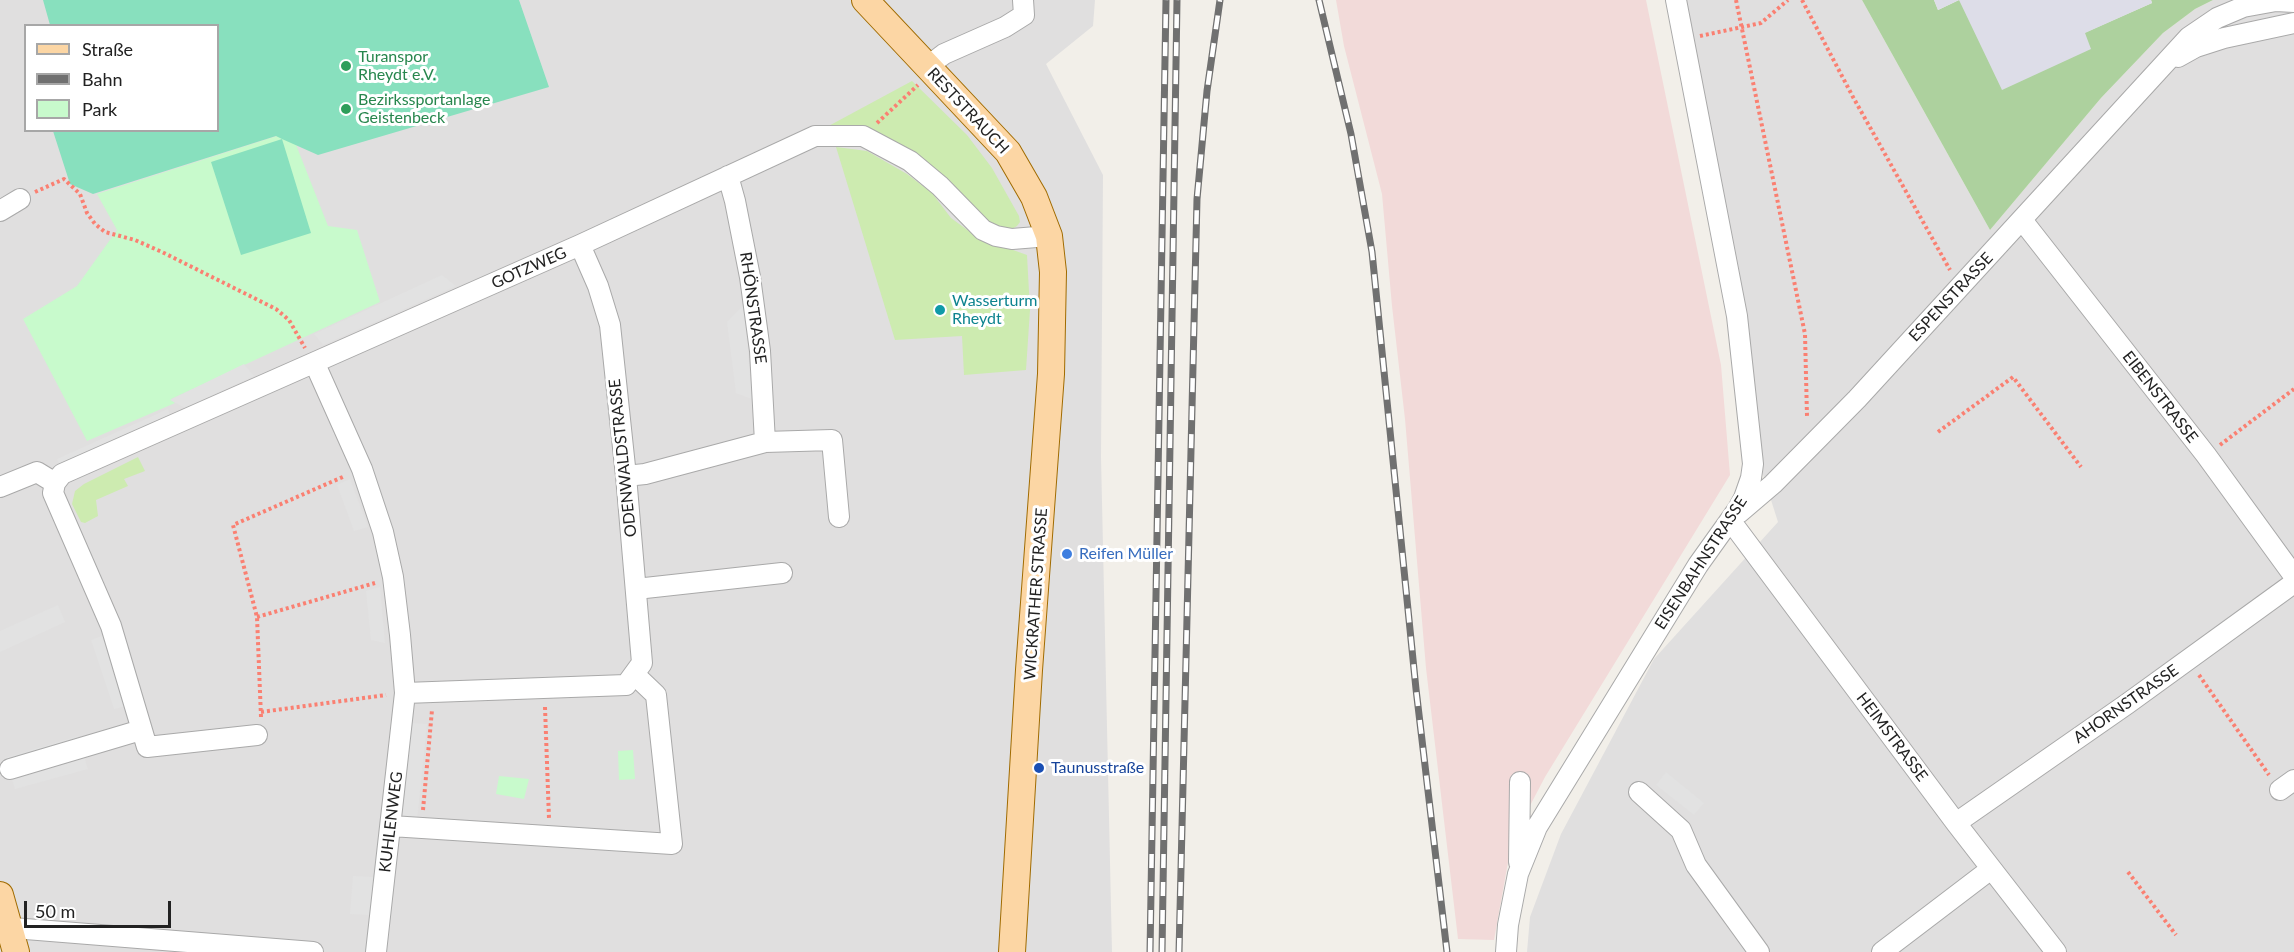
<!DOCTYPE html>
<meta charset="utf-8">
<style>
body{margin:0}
#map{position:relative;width:2294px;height:952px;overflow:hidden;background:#f2efe9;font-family:Lato,sans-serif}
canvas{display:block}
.legend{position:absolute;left:24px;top:24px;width:195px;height:108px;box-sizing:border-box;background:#fff;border:2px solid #a7a7a7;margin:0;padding:8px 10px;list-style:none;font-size:18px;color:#222}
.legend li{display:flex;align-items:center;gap:12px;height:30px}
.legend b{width:30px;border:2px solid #a7a7a7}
.scale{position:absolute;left:24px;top:901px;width:147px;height:27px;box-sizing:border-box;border:3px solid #222;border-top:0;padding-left:8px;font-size:18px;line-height:21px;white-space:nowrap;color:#222;-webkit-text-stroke:4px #fff;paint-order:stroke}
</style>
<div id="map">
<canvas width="2294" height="952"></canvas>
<ul class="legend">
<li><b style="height:8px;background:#fcd6a4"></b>Straße</li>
<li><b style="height:8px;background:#707070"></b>Bahn</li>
<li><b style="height:16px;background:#c8facc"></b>Park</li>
</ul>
<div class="scale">50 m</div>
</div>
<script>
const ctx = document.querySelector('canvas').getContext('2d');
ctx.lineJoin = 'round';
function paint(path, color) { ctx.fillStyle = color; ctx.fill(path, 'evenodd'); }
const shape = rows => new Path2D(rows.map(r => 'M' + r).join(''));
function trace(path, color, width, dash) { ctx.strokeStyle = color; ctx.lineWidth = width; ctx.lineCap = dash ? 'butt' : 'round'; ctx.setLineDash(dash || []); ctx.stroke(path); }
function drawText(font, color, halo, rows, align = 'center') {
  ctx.font = font + ' Lato,sans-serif'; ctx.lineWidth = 6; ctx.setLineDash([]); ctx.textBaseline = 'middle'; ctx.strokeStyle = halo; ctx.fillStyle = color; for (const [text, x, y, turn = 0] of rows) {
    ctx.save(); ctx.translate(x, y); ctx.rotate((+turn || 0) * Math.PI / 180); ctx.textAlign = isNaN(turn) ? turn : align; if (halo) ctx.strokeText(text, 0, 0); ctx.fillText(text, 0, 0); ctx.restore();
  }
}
const residential = shape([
 [0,0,1095,0,1093,26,1046,64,1103,175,1101,457,1112,952,0,952],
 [26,26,218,26,218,130,26,130],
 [1673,0,1862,0,1990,230,2101,98,2163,33,2195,9,2213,0,2294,0,2294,952,1527,952,1530,917,1561,834,1654,659,1778,522,1757,456]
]);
const commercial = shape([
 [1336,0,1646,0,1721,365,1730,475,1545,777,1512,840,1494,940,1458,939,1426,668,1405,419,1392,306,1382,194,1344,46]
]);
const grass = shape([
 [912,81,967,135,992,168,1019,216,1020,222,1017,226,1012,229,1003,230,994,227,930,165,823,129],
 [836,147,867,151,907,174,932,193,951,218,977,237,1027,255,1030,310,1026,370,964,375,962,336,895,340],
 [138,457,145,471,124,479,128,486,96,500,98,516,85,523,81,522,72,504,75,491,84,484]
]);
const forest = shape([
 [1862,0,1934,0,1938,10,1959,0,2090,49,2084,33,2152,3,2151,0,2213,0,2195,9,2163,33,2101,98,1990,230]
]);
const park = shape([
 [283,134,295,142,328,226,357,230,380,302,171,399,175,403,87,441,23,319,77,286,117,230,97,194],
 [633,750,635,779,619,780,618,751],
 [499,776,529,779,524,799,496,794]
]);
const pitch = shape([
 [43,0,519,0,549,87,318,155,282,139,311,233,241,255,211,162,282,139,276,136,93,194,70,184,53,131,218,130,218,26,50,25]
]);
const parking = shape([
 [442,275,456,286,323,345,314,334],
 [744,304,752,399,736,393,727,322],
 [244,364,254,376,185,408,170,400],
 [168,409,170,415,60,466,57,459],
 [350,479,368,527,354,531,337,485],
 [380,587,385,643,371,640,366,591],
 [58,605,65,622,0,652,0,631],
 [104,635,127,706,114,709,91,640],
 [410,723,427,724,417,820,401,818],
 [78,736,88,769,15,789,5,758],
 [1666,772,1704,803,1694,815,1656,785],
 [353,876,374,877,370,915,350,914]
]);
const plaza = shape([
 [1934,0,2151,0,2152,3,2085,33,2091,49,2002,90,1959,0,1938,10]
]);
const path = shape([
 [1736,0,1805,334,1807,416],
 [1802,0,1853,97,1950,270],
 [1700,36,1761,23,1788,0],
 [877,123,918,85],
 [35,192,64,179,80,194,87,213,95,224,105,232,135,240,162,252,276,309,289,320,305,348],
 [1938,432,2013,377,2081,467],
 [2220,445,2294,389],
 [257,617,375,583],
 [2199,675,2269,775],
 [545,707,549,819],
 [261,712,386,695],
 [261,717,257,617,233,525,345,476],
 [423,810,432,710],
 [2128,872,2176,935]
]);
const minor = shape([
 [2178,57,2196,47,2224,38,2294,23],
 [927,67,944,54,1005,27,1024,15,1023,0],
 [0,211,20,199],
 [2022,220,2206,455,2294,576],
 [315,364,362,469,383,532,393,577,400,635,405,693,376,952],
 [765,442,832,440,839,517],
 [626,476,645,474,765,442,760,351,750,277,735,201,728,176],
 [0,487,37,472,55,483],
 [1739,513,1773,484,1857,399,2189,37,2217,18,2243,7,2276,1,2294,2],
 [1730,520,1956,823,2056,952],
 [636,589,782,573],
 [405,693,626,685,642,663,626,476,610,325,598,286,580,245],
 [257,735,147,747,111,626,53,493,55,483,62,474,580,245,815,136,863,136,910,161,940,186,983,230,996,236,1012,239,1049,236],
 [10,769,141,730],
 [2280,790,2294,780],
 [1639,792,1681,830,1696,865,1759,952],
 [1956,823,2127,704,2294,583],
 [391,826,672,844,656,695,634,674],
 [1519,862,1520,782],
 [0,927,313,952],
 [1506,952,1508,925,1518,874,1537,827,1698,565,1738,509,1744,498,1751,478,1753,464,1737,316,1676,0],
 [1882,952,1991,869]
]);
const major = shape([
 [865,0,1008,152,1034,197,1049,236,1053,272,1051,374,1029,670,1012,952],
 [0,895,16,952]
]);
const rail = shape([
 [1319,0,1351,134,1372,252,1416,689,1447,952],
 [1150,952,1166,0],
 [1162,952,1177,0],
 [1179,952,1197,199,1207,91,1220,0]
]);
const markers = [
 [346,66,6,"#2e9e5b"],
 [346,109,6,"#2e9e5b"],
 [940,310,6,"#0f9aa8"],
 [1067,554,6,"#3f7fe0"],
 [1039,768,6,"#1a4fb4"]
];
const leisureNames = [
 ["Turanspor",358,57],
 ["Rheydt e.V.",358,75],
 ["Bezirkssportanlage",358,100],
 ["Geistenbeck",358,118]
];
const streetNames = [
 ["RESTSTRAUCH",968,111,47],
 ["GOTZWEG",529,268,-24],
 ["ESPENSTRASSE",1951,297,-47],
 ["RHÖNSTRASSE",753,308,82],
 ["EIBENSTRASSE",2160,397,52],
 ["ODENWALDSTRASSE",623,458,-96],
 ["EISENBAHNSTRASSE",1701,563,-57],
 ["WICKRATHER STRASSE",1036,594,-86],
 ["AHORNSTRASSE",2126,704,-35],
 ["HEIMSTRASSE",1892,737,53],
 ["KUHLENWEG",391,822,-83]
];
const cultureNames = [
 ["Wasserturm",952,301],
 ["Rheydt",952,319]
];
const shopNames = [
 ["Reifen Müller",1079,554]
];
const transitNames = [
 ["Taunusstraße",1051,768]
];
paint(residential, '#e0dfdf');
paint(commercial, '#f2dad9');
paint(grass, '#cdebb0');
paint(forest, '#add19e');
paint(park, '#c8facc');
paint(pitch, '#88e0be');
paint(parking, '#e2e2e2');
paint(plaza, '#dddde8');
trace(minor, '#a9a9a9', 22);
trace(major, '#a06b00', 28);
trace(path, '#fa8072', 4, [3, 3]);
trace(minor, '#fff', 20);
trace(major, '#fcd6a4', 26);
trace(rail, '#707070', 7);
trace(rail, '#fff', 4.5, [14]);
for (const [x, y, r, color] of markers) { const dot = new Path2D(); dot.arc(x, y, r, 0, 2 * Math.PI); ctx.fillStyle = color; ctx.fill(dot); trace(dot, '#fff', 2); }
drawText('16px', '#27864d', '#fff', leisureNames, 'left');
drawText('16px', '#222', '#fff', streetNames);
drawText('16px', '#0d838f', '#fff', cultureNames, 'left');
drawText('16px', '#366cbe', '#fff', shopNames, 'left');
drawText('16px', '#164399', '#fff', transitNames, 'left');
</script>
